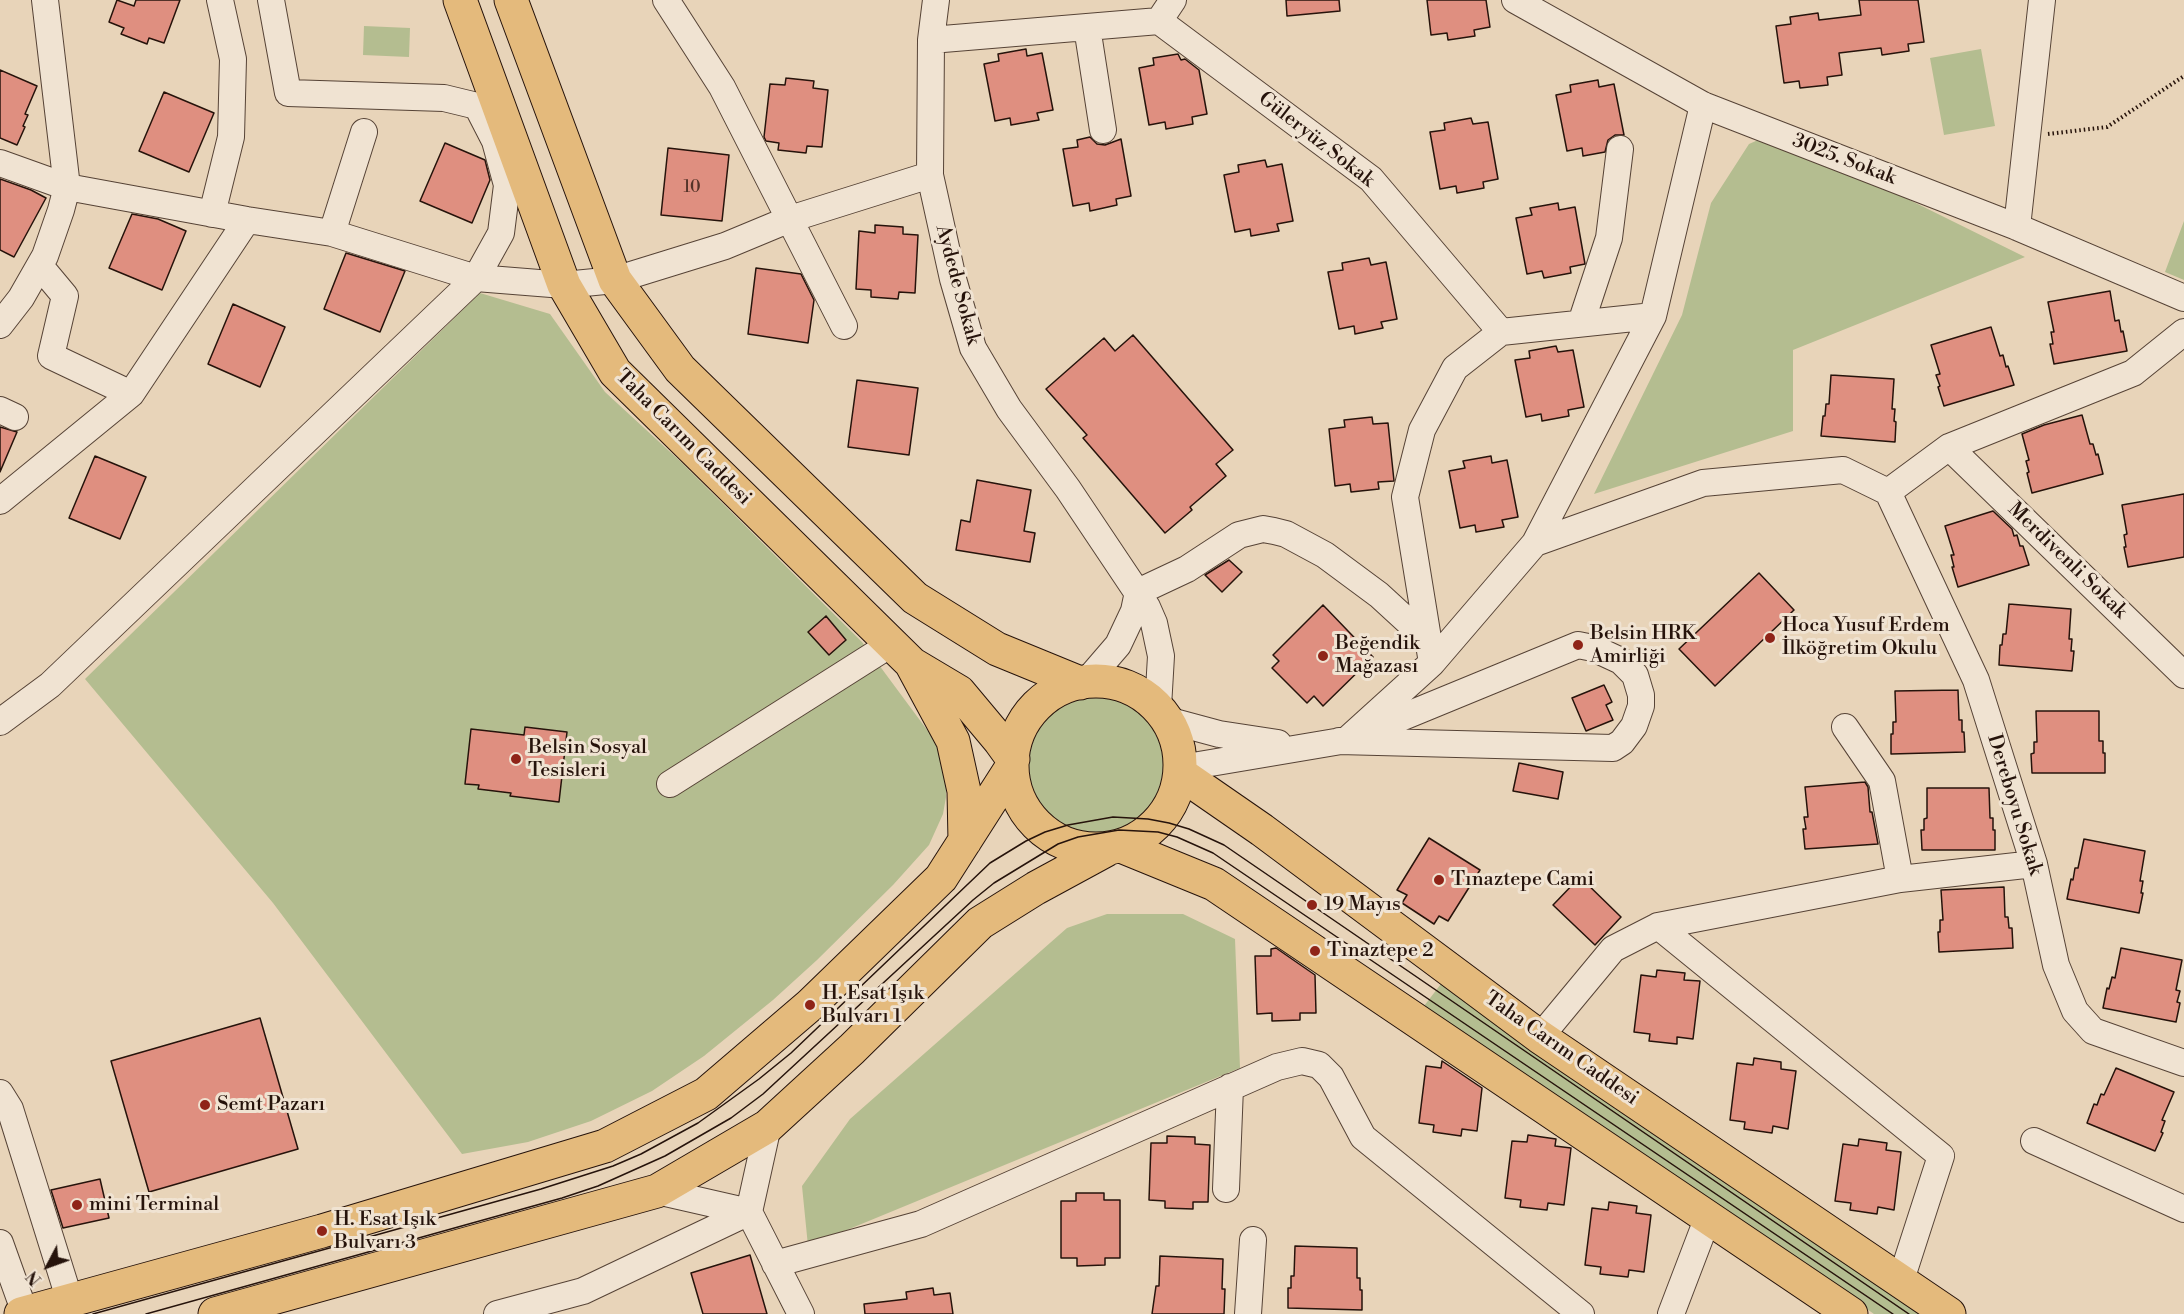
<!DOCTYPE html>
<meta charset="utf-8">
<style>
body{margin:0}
#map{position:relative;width:2184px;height:1314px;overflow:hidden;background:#e8d4b9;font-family:"Libre Bodoni",serif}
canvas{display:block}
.north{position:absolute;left:18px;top:1236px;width:60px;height:60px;-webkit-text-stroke:4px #f0e3d2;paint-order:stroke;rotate:229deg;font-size:16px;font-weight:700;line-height:24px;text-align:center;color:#26130b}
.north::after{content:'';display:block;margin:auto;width:21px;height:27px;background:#26130b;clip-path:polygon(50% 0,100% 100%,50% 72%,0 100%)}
</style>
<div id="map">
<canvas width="2184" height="1314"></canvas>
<div class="north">N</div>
</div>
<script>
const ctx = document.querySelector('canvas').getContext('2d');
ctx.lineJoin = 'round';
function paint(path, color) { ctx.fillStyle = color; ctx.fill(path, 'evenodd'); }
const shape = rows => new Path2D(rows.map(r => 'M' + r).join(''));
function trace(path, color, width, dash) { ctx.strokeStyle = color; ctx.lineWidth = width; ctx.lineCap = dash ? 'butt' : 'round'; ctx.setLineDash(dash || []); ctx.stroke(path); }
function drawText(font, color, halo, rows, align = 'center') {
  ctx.font = font + ' "Libre Bodoni",serif'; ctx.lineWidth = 6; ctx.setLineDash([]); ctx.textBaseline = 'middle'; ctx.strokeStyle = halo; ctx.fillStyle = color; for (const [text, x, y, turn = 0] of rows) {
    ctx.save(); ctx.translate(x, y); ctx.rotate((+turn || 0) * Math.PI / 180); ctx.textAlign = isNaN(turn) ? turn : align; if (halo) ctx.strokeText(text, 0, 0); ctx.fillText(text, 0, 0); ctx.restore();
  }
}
const green = shape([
 [364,26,410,28,409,57,363,55],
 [1981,49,1995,126,1944,135,1930,58],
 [1774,133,2025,257,1793,350,1793,431,1594,494,1682,315,1711,203,1749,144],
 [2184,221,2184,280,2165,272],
 [480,293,550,314,605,392,681,462,862,642,936,742,941,755,946,783,946,797,943,814,929,845,893,885,817,960,773,1000,704,1056,652,1091,591,1121,528,1142,462,1154,273,903,85,679],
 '1029 765a67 67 0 1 1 134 0a67 67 0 1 1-134 0Z',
 [1107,914,1183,914,1235,939,1240,1068,808,1246,802,1186,850,1119,1067,928],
 [1444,980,1795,1228,1919,1314,1874,1314,1708,1198,1424,1006]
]);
const building = shape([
 [117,0,134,6,136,0,180,0,164,43,149,38,147,44,121,34,124,28,109,22,117,0],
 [1286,0,1339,0,1340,11,1287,16,1286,0],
 [1427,0,1486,0,1490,27,1474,30,1475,36,1448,40,1447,33,1431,35,1427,0],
 [1859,0,1918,0,1924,42,1908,44,1909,51,1882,55,1881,48,1839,53,1842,75,1827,77,1828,85,1800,88,1799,81,1784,83,1776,26,1791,24,1790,17,1818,13,1819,20,1861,15,1859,0],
 [1026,49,1027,56,1042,53,1053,110,1037,113,1039,120,1011,125,1010,118,995,121,984,64,999,61,998,54,1026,49],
 [1178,54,1181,60,1185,59,1199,70,1207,114,1192,117,1193,124,1166,129,1165,122,1149,125,1139,68,1154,65,1153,58,1178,54],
 [0,70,37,86,25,114,28,115,23,126,25,127,17,145,0,138,0,70],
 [786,78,814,81,813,88,828,90,822,147,807,146,806,153,778,150,779,143,766,141,764,137,770,84,785,85,786,78],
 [1598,80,1599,87,1614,84,1624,135,1615,135,1608,140,1605,152,1583,156,1582,148,1567,151,1556,95,1571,92,1570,85,1598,80],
 [164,92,214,113,189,172,139,151,164,92],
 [1471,118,1473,124,1488,122,1498,179,1483,182,1484,188,1457,193,1456,186,1440,189,1430,132,1445,130,1444,123,1471,118],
 [1090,137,1097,144,1105,145,1121,139,1131,196,1116,199,1117,205,1090,211,1089,203,1073,206,1063,149,1078,147,1077,140,1090,137],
 [445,143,485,160,490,180,472,223,420,201,445,143],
 [668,148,729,155,722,221,661,215,668,148],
 [1265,160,1267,167,1282,164,1293,221,1277,224,1279,231,1251,236,1250,229,1235,232,1224,175,1239,172,1238,165,1265,160],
 [0,179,31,190,46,198,14,257,0,250,0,179],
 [1558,203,1559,210,1575,207,1585,264,1570,267,1571,273,1544,278,1542,271,1527,274,1516,218,1532,215,1530,208,1558,203],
 [132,214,158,219,186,231,162,290,109,268,132,214],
 [875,225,903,227,903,234,918,235,915,293,899,292,898,299,871,297,871,290,856,289,859,231,875,233,875,225],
 [346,253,405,271,380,332,324,309,346,253],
 [1369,258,1371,265,1386,262,1397,319,1381,322,1383,328,1355,334,1354,326,1339,329,1328,272,1343,270,1342,263,1369,258],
 [756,268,801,274,814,300,808,343,748,334,756,268],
 [2110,291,2115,321,2119,320,2121,332,2123,331,2127,351,2054,364,2050,344,2053,344,2051,332,2054,332,2048,302,2110,291],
 [233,304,285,327,260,387,208,364,233,304],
 [1991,327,2000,356,2003,355,2006,367,2008,366,2014,385,1944,406,1938,387,1940,386,1936,375,1940,374,1931,345,1991,327],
 [1133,335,1233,450,1216,464,1226,476,1190,507,1192,510,1165,533,1083,438,1087,435,1046,389,1104,338,1115,351,1133,335],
 [1556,346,1558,352,1573,350,1584,407,1568,410,1569,416,1542,421,1541,414,1526,417,1515,360,1530,358,1529,351,1556,346],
 [1831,375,1894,379,1892,409,1895,409,1894,421,1896,422,1895,442,1821,436,1823,416,1825,416,1826,404,1829,404,1831,375],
 [857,380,918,388,909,455,848,447,857,380],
 [2082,415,2090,444,2093,444,2096,455,2098,454,2103,474,2032,493,2027,473,2029,472,2026,461,2029,460,2022,434,2044,425,2082,415],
 [1372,417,1373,424,1388,423,1394,481,1378,482,1379,489,1351,492,1350,484,1335,486,1329,429,1345,427,1344,420,1372,417],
 [0,427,17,432,0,472,0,427],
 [95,456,146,477,120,539,69,518,95,456],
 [1491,456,1492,463,1507,460,1518,517,1502,520,1504,527,1476,532,1475,525,1460,528,1449,471,1465,468,1463,461,1491,456],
 [977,480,1031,490,1024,531,1035,533,1030,562,956,550,961,520,970,522,977,480],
 [2184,494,2184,557,2128,567,2124,547,2126,547,2124,535,2127,534,2122,505,2184,494],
 [1993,511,2012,529,2014,536,2017,535,2020,546,2023,546,2029,565,1958,587,1952,567,1954,567,1951,555,1954,555,1945,526,1993,511],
 [1229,560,1242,572,1222,592,1205,575,1229,560],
 [1759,573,1794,610,1715,686,1679,649,1759,573],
 [2009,604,2071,609,2069,639,2072,639,2071,651,2074,651,2072,671,1999,665,2000,645,2002,645,2003,634,2006,634,2009,604],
 [1323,605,1373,657,1323,706,1314,696,1307,703,1272,668,1279,661,1273,655,1323,605],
 [826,616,846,640,829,655,808,632,826,616],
 [1604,685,1612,702,1606,705,1613,720,1586,731,1572,698,1604,685],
 [1958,690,1959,720,1962,720,1962,732,1964,732,1965,752,1891,754,1891,734,1893,734,1893,722,1896,722,1895,691,1958,690],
 [2036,711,2099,711,2099,741,2103,741,2103,753,2105,753,2105,773,2032,773,2031,754,2034,753,2034,742,2037,742,2036,711],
 [525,727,567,732,559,802,510,796,511,793,478,789,479,785,465,784,471,729,524,735,525,727],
 [1519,763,1563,772,1558,799,1513,791,1519,763],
 [1865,782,1868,787,1870,812,1872,812,1878,844,1805,849,1803,829,1806,829,1804,817,1808,817,1805,787,1865,782],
 [1927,788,1989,788,1990,818,1993,818,1993,830,1995,830,1995,850,1922,850,1921,830,1924,830,1924,819,1927,818,1927,788],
 [1429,838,1480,870,1448,921,1439,916,1434,924,1402,903,1407,895,1397,890,1429,838],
 [2084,839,2145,851,2140,881,2143,881,2141,893,2143,893,2139,913,2067,899,2071,879,2073,880,2075,868,2078,868,2084,839],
 [1580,877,1621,917,1595,945,1553,905,1580,877],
 [2004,887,2005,917,2008,917,2009,928,2012,928,2013,948,1939,952,1938,932,1940,932,1940,920,1943,920,1941,890,2004,887],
 [1276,948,1315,975,1316,1013,1300,1013,1300,1020,1272,1021,1272,1013,1257,1014,1255,956,1271,956,1271,949,1276,948],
 [2121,948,2182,960,2176,990,2180,991,2177,1002,2180,1003,2176,1022,2103,1008,2107,988,2109,989,2112,977,2115,978,2121,948],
 [1657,970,1685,973,1684,980,1700,981,1693,1039,1677,1037,1677,1044,1649,1041,1650,1034,1634,1032,1641,975,1656,977,1657,970],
 [260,1018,298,1149,149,1192,111,1061,260,1018],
 [1754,1058,1781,1062,1781,1069,1796,1071,1788,1129,1773,1126,1772,1133,1744,1129,1745,1122,1730,1120,1737,1063,1753,1065,1754,1058],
 [1442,1061,1482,1088,1477,1131,1462,1129,1461,1136,1433,1132,1434,1125,1419,1123,1426,1066,1441,1068,1442,1061],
 [2116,1068,2174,1092,2162,1120,2165,1121,2161,1132,2163,1133,2155,1151,2087,1123,2094,1104,2097,1105,2101,1094,2104,1095,2116,1068],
 [1528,1135,1556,1139,1555,1146,1571,1148,1564,1205,1548,1203,1547,1210,1520,1207,1521,1200,1505,1198,1512,1141,1527,1142,1528,1135],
 [1167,1136,1195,1137,1195,1144,1210,1145,1208,1202,1193,1202,1193,1209,1165,1208,1165,1201,1149,1200,1151,1143,1167,1143,1167,1136],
 [1859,1139,1887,1143,1886,1150,1901,1152,1894,1210,1878,1207,1877,1214,1850,1210,1851,1203,1835,1201,1843,1144,1858,1146,1859,1139],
 [100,1179,109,1218,63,1228,51,1190,100,1179],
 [1076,1193,1104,1193,1104,1200,1120,1200,1120,1258,1105,1258,1105,1265,1077,1266,1077,1258,1061,1258,1061,1201,1076,1201,1076,1193],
 [1609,1202,1637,1206,1636,1213,1651,1215,1644,1272,1629,1270,1628,1277,1600,1274,1601,1267,1585,1265,1592,1208,1608,1210,1609,1202],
 [1295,1246,1357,1248,1357,1278,1360,1278,1360,1290,1362,1290,1362,1310,1288,1308,1288,1288,1291,1288,1291,1276,1294,1276,1295,1246],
 [750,1255,767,1314,703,1314,691,1273,750,1255],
 [1160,1256,1223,1259,1222,1289,1225,1289,1224,1314,1152,1314,1156,1286,1159,1286,1160,1256],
 [933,1288,934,1295,950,1293,953,1314,865,1314,864,1304,907,1299,906,1292,933,1288]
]);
const path = shape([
 [2048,134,2107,127,2184,76]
]);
const minor = shape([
 [666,0,722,87,844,326],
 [936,0,931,40,930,175,953,279,973,348,1009,409,1068,489,1147,607,1154,623,1161,656,1158,707],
 [1515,0,1703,105,2017,227,2184,298],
 [1159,21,1371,179,1501,332],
 [1159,21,1173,0],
 [1087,27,1103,130],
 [931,40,1159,21],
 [0,163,67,187,247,220,332,233,476,278,564,285,615,280,725,246,790,219,930,175],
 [212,214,231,137,233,59,220,0],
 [2017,227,2042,0],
 [332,233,364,132],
 [40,266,65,296,51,356,131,394],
 [1581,323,1609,238,1620,149],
 [0,325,21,298,45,256,61,210,67,187,45,0],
 [0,410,15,417],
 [1949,447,2184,675],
 [1888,492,1976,680,2034,864,2056,965,2075,1011,2093,1031,2184,1063],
 [0,501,131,394,247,220],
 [1535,543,1703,483,1843,470,1888,492,1949,447,2133,373,2184,332],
 [1138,592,1187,569,1239,535,1263,529,1274,531,1286,534,1325,555,1379,595,1428,640],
 [1432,663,1405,497,1422,430,1455,368,1501,332,1653,316],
 [1087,681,1118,645,1134,611,1138,592],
 [1167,720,1219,734,1278,743],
 [0,722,50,685,476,278,501,233,507,185,495,141,477,106,444,98,288,93,271,0],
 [1845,727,1882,781,1900,879],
 [1339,741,1613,748,1622,742,1634,726,1641,706,1641,695,1635,675,1621,661,1593,648,1578,645,1364,733],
 [1181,768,1347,740,1432,663,1535,543,1653,316,1703,105],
 [670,784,891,644],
 [1658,926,1941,1156,1900,1283],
 [1540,1037,1613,949,1658,926,1900,879,2034,864],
 [0,1093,10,1109,70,1301],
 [2034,1141,2184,1209],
 [1226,1189,1230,1087],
 [657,1191,749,1212,768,1126],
 [0,1243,25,1313],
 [775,1264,921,1224,1277,1067,1302,1061,1319,1065,1331,1077,1363,1137,1581,1314],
 [497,1314,583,1291,749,1212,801,1314],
 [1248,1314,1253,1240],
 [1671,1314,1708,1217]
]);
const major = shape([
 [460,0,564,285,615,372,912,664,959,692,1000,741,1013,759],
 [511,0,615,280,680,369,915,598,997,649,1080,683],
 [912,665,953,741,964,791,965,841],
 '1012 765a84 84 0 1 1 168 0a84 84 0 1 1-168 0Z',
 [1181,774,1262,830,1540,1037,1949,1314],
 [1121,846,1214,884,1851,1314],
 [21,1314,322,1231,605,1146,706,1094,810,1005,941,878,1012,767],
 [215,1314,657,1191,768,1126,852,1049,980,923,1036,888,1106,850]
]);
const tram = shape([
 [93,1314,541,1189,613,1166,641,1154,698,1123,759,1079,791,1053,990,863,1026,841,1045,832,1068,825,1113,817,1148,819,1169,823,1189,829,1224,845,1909,1314],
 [146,1314,562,1198,598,1186,665,1156,731,1118,763,1094,973,900,994,883,1058,844,1078,837,1119,830,1158,832,1177,837,1213,853,1893,1314]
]);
const markers = [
 [1770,638,6,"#8f2418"],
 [1578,645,6,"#8f2418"],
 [1323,656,6,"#8f2418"],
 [516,759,6,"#8f2418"],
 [1439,880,6,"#8f2418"],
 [1312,905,6,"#8f2418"],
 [1315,951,6,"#8f2418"],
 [810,1005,6,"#8f2418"],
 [205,1105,6,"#8f2418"],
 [77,1205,6,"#8f2418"],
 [322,1231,6,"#8f2418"]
];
const numberNames = [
 ["10",692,188]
];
const streetNames = [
 ["Güleryüz Sokak",1316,140,38],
 ["3025. Sokak",1844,160,21],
 ["Aydede Sokak",957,285,75],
 ["Taha Carım Caddesi",683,438,45],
 ["Merdivenli Sokak",2067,561,44],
 ["Dereboyu Sokak",2014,805,73],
 ["Taha Carım Caddesi",1561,1049,35]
];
const poiNames = [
 ["Hoca Yusuf Erdem",1782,626],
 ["İlköğretim Okulu",1782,649],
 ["Belsin HRK",1590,634],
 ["Amirliği",1590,657],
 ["Beğendik",1335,644],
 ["Mağazası",1335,667],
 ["Belsin Sosyal",528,748],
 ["Tesisleri",528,771],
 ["Tınaztepe Cami",1451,880],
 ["19 Mayıs",1324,905],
 ["Tınaztepe 2",1327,951],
 ["H. Esat Işık",822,994],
 ["Bulvarı 1",822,1017],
 ["Semt Pazarı",217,1105],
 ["mini Terminal",89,1205],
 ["H. Esat Işık",334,1220],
 ["Bulvarı 3",334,1243]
];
paint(green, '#b4bd90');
paint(building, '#df8f80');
trace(building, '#26130b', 1.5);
trace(minor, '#564336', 28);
trace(major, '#26130b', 35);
trace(path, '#26130b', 4, [1.5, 3]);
trace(minor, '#f0e3d2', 26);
trace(major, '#e4ba7c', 33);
trace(tram, '#26130b', 1.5);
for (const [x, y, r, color] of markers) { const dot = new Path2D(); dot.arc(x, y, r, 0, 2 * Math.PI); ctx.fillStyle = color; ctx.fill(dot); trace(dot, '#f0e3d2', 2); }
drawText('16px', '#543228', null, numberNames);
drawText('20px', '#26130b', '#f0e3d2', streetNames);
drawText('20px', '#26130b', '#f0e3d2', poiNames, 'left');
</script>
